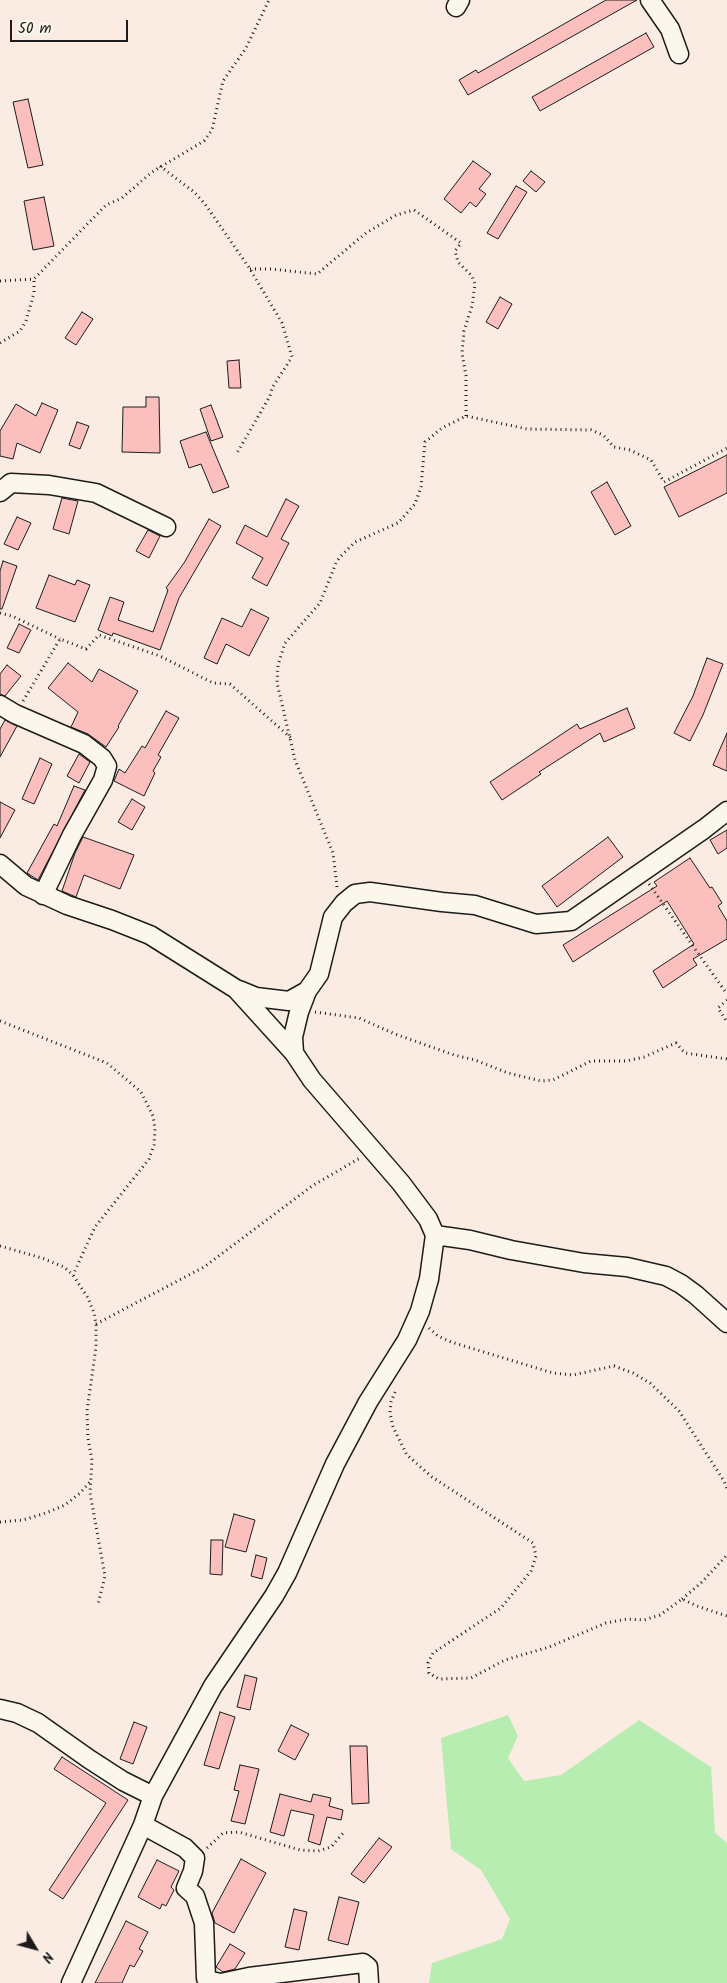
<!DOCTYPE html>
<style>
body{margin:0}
#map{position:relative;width:727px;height:1983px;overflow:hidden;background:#fbece3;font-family:Kalam,sans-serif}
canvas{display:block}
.north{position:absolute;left:10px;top:1923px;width:50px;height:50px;-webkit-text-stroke:4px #fbf7ec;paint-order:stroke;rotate:127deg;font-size:14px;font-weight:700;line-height:20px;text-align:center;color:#1c1c1c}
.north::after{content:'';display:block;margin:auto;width:18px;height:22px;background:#1c1c1c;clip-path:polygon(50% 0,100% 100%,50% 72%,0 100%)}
.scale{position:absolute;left:10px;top:20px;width:118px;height:22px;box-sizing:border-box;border:2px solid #1c1c1c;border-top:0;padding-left:6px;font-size:15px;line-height:18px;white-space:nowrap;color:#1c1c1c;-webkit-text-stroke:4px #fbf7ec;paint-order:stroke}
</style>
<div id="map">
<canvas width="727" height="1983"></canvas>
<div class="north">N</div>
<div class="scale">50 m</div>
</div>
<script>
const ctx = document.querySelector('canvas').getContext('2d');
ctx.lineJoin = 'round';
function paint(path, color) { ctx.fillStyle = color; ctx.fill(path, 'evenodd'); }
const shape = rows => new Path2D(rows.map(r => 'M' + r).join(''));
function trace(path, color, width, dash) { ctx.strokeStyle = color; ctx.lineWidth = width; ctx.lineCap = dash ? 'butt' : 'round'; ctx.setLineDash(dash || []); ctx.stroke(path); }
const green = shape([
 [508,1715,518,1736,508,1758,524,1781,561,1775,639,1720,711,1767,715,1833,727,1843,727,1983,429,1983,432,1963,502,1939,510,1919,481,1870,451,1849,441,1738]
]);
const building = shape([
 [606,0,637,0,468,95,459,80,476,70,478,73,606,0],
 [646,33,654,47,540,111,532,97,646,33],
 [28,99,43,165,28,168,13,102,28,99],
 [473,161,491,174,479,189,486,194,476,207,470,202,461,213,444,199,473,161],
 [531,171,545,182,536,192,523,181,531,171],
 [516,186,527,192,498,239,487,233,516,186],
 [44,197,54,246,33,250,24,201,44,197],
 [500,297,512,304,498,329,486,322,500,297],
 [82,312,93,319,76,345,65,338,82,312],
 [239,360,241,388,229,388,227,361,239,360],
 [146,397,159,397,160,453,122,452,123,407,146,407,146,397],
 [42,403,58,410,40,453,17,443,13,459,0,456,0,431,16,404,36,416,42,403],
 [211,405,223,437,211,441,200,409,211,405],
 [77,422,89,426,80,449,69,445,77,422],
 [206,432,229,487,213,493,201,464,189,468,180,441,206,432],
 [727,455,727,493,679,517,664,487,727,455],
 [607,482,631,526,615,535,591,492,607,482],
 [62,498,78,501,69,534,53,529,62,498],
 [286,499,299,506,281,539,289,543,267,586,252,578,263,558,236,543,245,525,267,537,286,499],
 [17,517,31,523,18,550,4,544,17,517],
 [209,519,221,526,179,598,160,650,113,633,112,636,98,630,110,597,124,602,118,620,153,632,168,590,166,588,184,563,209,519],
 [148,530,160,536,149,558,136,551,148,530],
 [3,561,17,566,2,609,0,609,0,571,3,561],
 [49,575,75,585,77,580,90,585,75,622,36,608,49,575],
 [251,609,269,618,249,656,226,644,217,664,204,658,222,618,242,627,251,609],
 [19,624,31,630,19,653,7,648,19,624],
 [707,658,723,664,703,715,690,741,674,733,693,696,707,658],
 [68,663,92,682,99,669,138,691,118,726,119,727,106,747,88,734,71,727,78,712,48,688,68,663],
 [7,665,21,676,5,696,0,694,0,674,7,665],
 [627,708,635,728,604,742,600,733,539,772,541,774,502,800,490,782,577,724,580,729,627,708],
 [166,711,179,718,158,755,161,757,153,771,155,773,144,796,114,781,119,769,125,773,142,746,145,748,166,711],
 [5,720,17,726,0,757,0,729,5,720],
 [727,733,727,771,713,765,727,733],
 [79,754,90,762,79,783,67,776,79,754],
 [40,758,52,764,34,804,22,799,40,758],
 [74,786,85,790,38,880,27,873,54,824,57,826,74,786],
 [132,799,145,807,132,830,118,822,132,799],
 [0,802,15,810,0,838,0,802],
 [727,830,727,848,718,854,710,840,727,830],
 [83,837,134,855,120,889,84,875,76,897,62,891,75,853,83,837],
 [608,837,623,857,557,907,542,886,608,837],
 [690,858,710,888,712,887,722,903,718,906,727,921,727,939,693,959,697,965,663,988,653,971,694,944,667,901,573,962,563,945,657,886,654,882,690,858],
 [234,1514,255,1520,246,1552,225,1547,234,1514],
 [211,1540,223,1540,222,1575,210,1574,211,1540],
 [256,1555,267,1558,262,1579,251,1576,256,1555],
 [245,1675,257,1678,250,1710,237,1707,245,1675],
 [220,1712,235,1717,219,1769,204,1765,220,1712],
 [134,1722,147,1727,133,1764,120,1759,134,1722],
 [291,1725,309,1734,295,1760,278,1751,291,1725],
 [350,1746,367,1746,369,1803,352,1804,350,1746],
 [62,1757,128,1800,63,1899,49,1890,106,1803,54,1769,62,1757],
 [240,1765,259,1769,245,1824,231,1821,239,1791,234,1790,240,1765],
 [280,1794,311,1802,313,1794,331,1798,329,1806,343,1810,341,1820,327,1817,320,1845,308,1841,314,1815,291,1810,284,1836,270,1832,280,1794],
 [379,1838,392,1847,364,1883,351,1874,379,1838],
 [241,1859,266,1873,234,1933,215,1923,212,1913,241,1859],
 [157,1860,179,1871,171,1887,174,1890,166,1906,162,1904,160,1909,138,1897,157,1860],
 [339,1897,359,1902,348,1945,328,1940,339,1897],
 [294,1909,307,1912,299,1950,285,1947,294,1909],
 [126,1921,148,1932,139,1949,143,1951,134,1967,130,1965,122,1983,95,1983,126,1921],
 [230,1944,245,1953,235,1969,223,1972,216,1967,230,1944]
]);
const path = shape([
 [160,166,194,192,205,204,250,269,282,323,292,357,272,388,270,396,237,453],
 [250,269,271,269,317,274,366,233,396,215,414,210,461,243,455,251,458,262,472,276,475,284,472,306,464,331,462,353,466,376,466,416],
 [0,281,34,279,106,205,122,198,152,172,204,141,212,130,223,81,246,48,269,0],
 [0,343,20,331,26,321,34,293,34,279],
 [0,613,12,616,60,639],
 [23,701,60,639,86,649,99,635,160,656,213,683,230,684,291,738],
 [649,884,727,994],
 [337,887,333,853,295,760,277,683,278,665,285,643,320,603,336,563,340,557,355,542,398,523,415,504,421,487,425,442,442,428,466,416,527,429,591,430,603,435,614,447,630,450,651,460,664,482,727,448],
 [727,1000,718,1008,727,1022],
 [315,1012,359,1018,395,1034,454,1055,475,1060,508,1073,541,1081,553,1080,591,1061,626,1061,644,1057,676,1043,685,1053,727,1059],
 [0,1021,107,1063,141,1092,153,1116,155,1129,154,1145,149,1159,95,1227,73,1275],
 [0,1246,42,1258,64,1267,73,1275,88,1298,94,1313,96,1324,96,1347,87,1411,88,1439,92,1460,90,1493,105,1576,98,1604],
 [96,1324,204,1267,312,1186,360,1158],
 [429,1328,438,1336,451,1342,553,1373,573,1375,614,1366,633,1373,650,1383,679,1411,724,1481,727,1489],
 [395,1392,391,1402,390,1413,393,1427,407,1455,432,1477,533,1543,536,1556,531,1571,501,1608,433,1653,428,1663,429,1673,439,1679,471,1678,505,1660,549,1647,606,1623,627,1619,644,1620,660,1615,682,1599,697,1606,727,1616],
 [0,1522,23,1520,46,1513,65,1505,80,1493,90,1482],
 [682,1599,702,1582,727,1555],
 [207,1848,223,1833,239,1832,300,1850,318,1851,331,1847,345,1831]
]);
const minor = shape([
 [650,0,670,29,679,54],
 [456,7,460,0],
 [0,492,11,483,49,485,96,493,166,527],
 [0,705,15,714,84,744,102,758,107,766,103,780,72,835,43,895],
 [0,864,26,886,67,905,112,920,150,935,236,989,294,1053],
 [239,990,256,997,289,1001,307,991],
 [435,1235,470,1240,511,1250,584,1263,627,1267,666,1276,681,1284,696,1295,727,1323],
 [0,1709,17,1713,38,1723,89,1759,123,1781,153,1796],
 [143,1825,185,1848,195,1858,193,1871,186,1888,195,1896,204,1923,206,1978,211,1981,221,1983,249,1977,363,1963,368,1967,369,1983],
 [71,1983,143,1825,153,1796,213,1686,274,1596,287,1573,335,1464,368,1402,407,1340,420,1311,429,1279,435,1235,428,1219,401,1183,312,1080,294,1053,293,1037,299,1012,307,991,319,974,333,917,344,903,355,894,370,892,442,902,475,905,536,924,571,921,704,829,727,811]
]);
paint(green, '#b7edb0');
paint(building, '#fbbfbd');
trace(building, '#1c1c1c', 1);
trace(minor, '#1c1c1c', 21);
trace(path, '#1c1c1c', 3, [1, 4]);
trace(minor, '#fbf7ec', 18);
</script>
